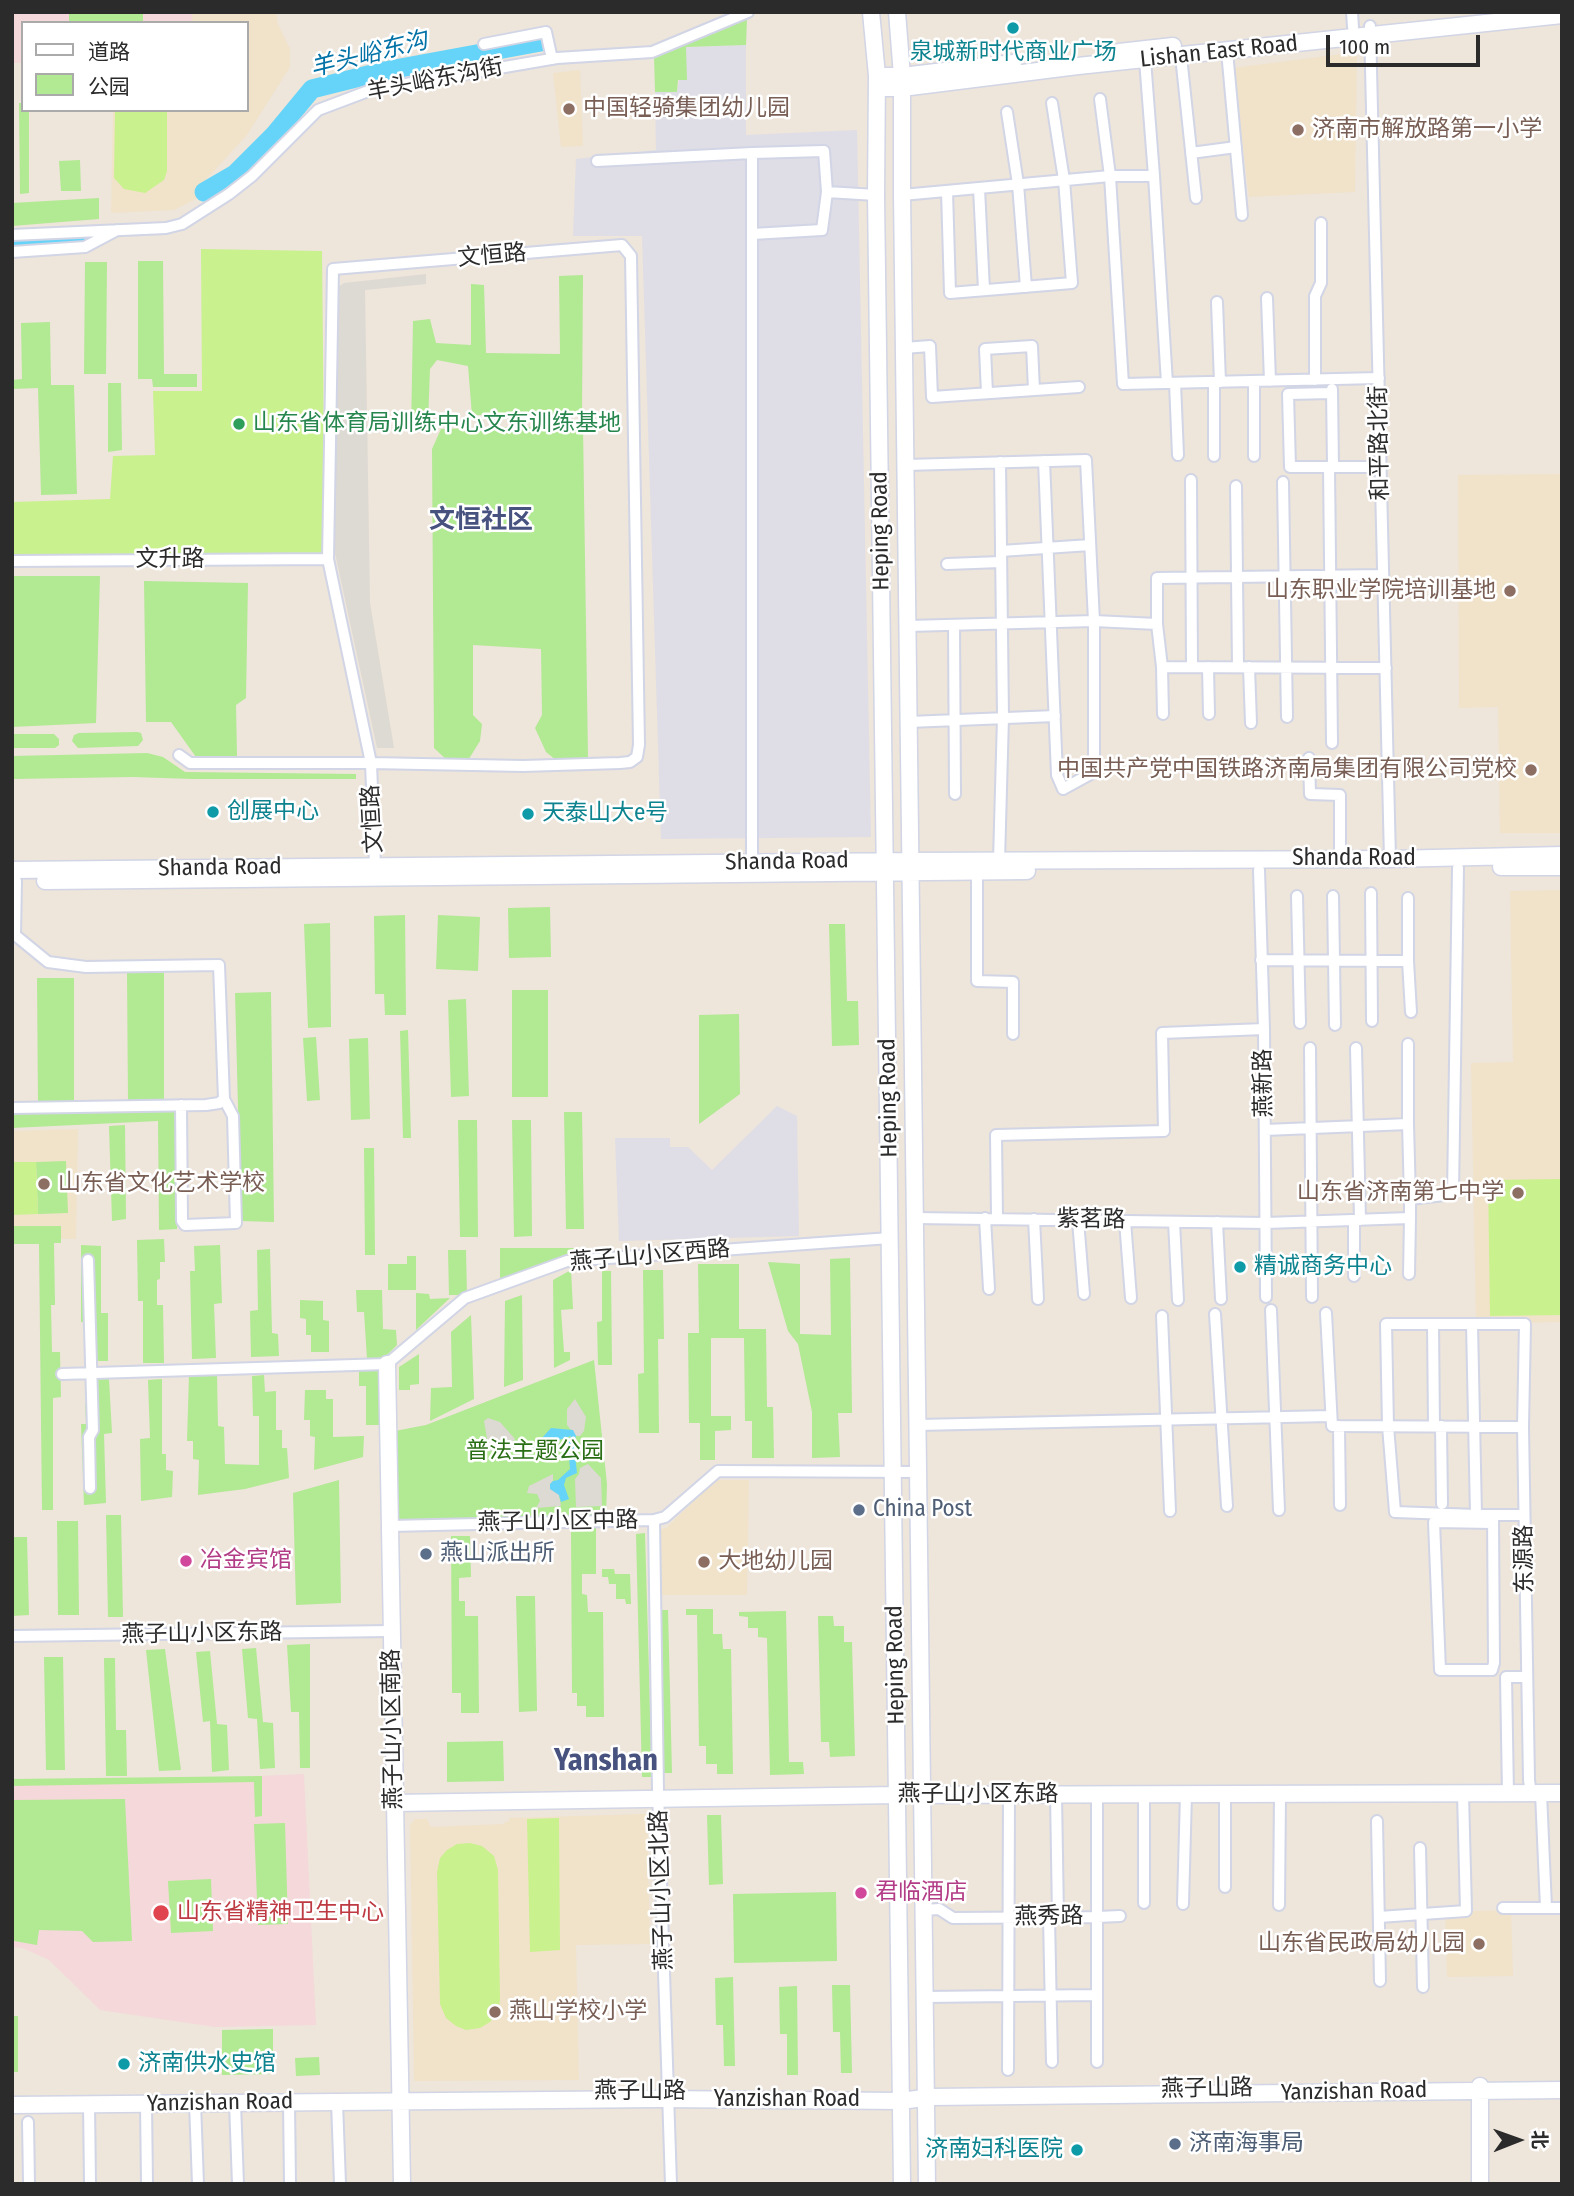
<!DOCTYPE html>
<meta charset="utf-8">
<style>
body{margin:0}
#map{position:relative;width:1574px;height:2196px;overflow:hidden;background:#eee5db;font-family:"Fira Sans Condensed","Noto Sans SC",sans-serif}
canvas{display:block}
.frame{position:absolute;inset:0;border:14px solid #2b2b2b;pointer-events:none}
.legend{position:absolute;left:21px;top:21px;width:228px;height:91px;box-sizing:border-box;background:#fff;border:2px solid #aaa;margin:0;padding:9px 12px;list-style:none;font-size:21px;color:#2b2b2b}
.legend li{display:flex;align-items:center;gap:14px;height:35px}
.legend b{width:35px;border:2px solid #aaa}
.north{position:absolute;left:1483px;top:2105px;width:70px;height:70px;-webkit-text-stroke:5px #fff;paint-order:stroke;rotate:89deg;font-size:19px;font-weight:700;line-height:28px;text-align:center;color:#2b2b2b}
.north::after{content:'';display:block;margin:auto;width:24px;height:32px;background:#2b2b2b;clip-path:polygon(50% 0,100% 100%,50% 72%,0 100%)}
.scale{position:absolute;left:1326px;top:35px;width:154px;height:32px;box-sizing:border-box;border:4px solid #2b2b2b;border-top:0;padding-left:9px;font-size:21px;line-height:24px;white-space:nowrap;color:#2b2b2b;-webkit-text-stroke:5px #fff;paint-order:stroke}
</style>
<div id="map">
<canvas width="1574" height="2196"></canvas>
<div class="frame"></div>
<ul class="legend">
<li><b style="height:9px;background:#fff"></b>道路</li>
<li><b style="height:19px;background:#b2e993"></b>公园</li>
</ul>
<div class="north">北</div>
<div class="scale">100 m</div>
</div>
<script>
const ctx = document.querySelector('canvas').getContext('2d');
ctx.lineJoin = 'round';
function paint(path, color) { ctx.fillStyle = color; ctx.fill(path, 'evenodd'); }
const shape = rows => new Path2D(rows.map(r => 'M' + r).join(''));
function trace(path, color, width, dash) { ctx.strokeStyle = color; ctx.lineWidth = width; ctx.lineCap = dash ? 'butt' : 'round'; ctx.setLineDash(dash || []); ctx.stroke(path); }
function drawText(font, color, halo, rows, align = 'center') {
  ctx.font = font + ' "Fira Sans Condensed","Noto Sans SC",sans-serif'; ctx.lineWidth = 5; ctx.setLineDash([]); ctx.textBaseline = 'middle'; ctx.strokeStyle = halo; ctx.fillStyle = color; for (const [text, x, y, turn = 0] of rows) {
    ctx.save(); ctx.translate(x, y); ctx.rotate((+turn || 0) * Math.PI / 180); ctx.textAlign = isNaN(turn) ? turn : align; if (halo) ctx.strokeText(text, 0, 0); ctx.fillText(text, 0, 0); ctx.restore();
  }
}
const industrial = shape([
 [746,45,746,135,857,130,871,837,661,839,642,236,573,236,576,159,656,150,655,92,677,92,685,47],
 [777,1106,797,1116,799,1236,619,1241,615,1138,670,1138,670,1147,688,1147,712,1170]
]);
const education = shape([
 [192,12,276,12,278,24,290,49,290,67,247,135,201,185,204,195,174,210,111,213,113,110,247,110,247,23,192,23],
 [1357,52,1355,192,1249,197,1233,68],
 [580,70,583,146,561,147,553,73],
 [1562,474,1562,833,1500,833,1498,707,1459,708,1458,475],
 [1562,890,1562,1322,1476,1324,1471,1063,1513,1062,1510,891],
 [78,1129,76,1239,12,1239,12,1131],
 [715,1480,749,1480,747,1595,661,1595,661,1529,666,1528],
 [647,1814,650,1944,576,1945,579,2080,414,2081,410,1825,415,1819,427,1819,431,1827,504,1824,505,1822,509,1821,509,1818],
 [1511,1910,1513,1976,1447,1977,1445,1912]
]);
const medical = shape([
 [12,12,192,12,192,23,23,23,23,63,12,63],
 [304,1774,316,2025,215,2027,100,2010,49,1960,23,1948,12,1947,12,1781,173,1780]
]);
const green = shape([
 [69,12,143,12,143,23,69,23],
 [747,19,746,45,686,47,687,80,678,80,677,92,655,92,654,55],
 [19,103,23,103,23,110,29,110,29,193,20,194],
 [80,160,81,191,61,191,59,161],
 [99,198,99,219,12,226,12,203],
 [138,261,163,261,164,374,197,374,197,387,153,387,152,379,138,379],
 [85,262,107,262,106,374,84,374],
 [583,275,582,415,472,415,468,366,437,360,430,369,428,422,411,431,413,321,430,319,436,343,471,345,471,284,484,285,486,353,560,354,559,276],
 [50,322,51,385,74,385,77,494,41,495,38,388,12,389,12,380,22,379,21,323],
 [108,383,121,383,122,450,108,452],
 [563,426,583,427,588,758,556,760,546,752,535,728,542,715,541,649,473,645,473,715,482,724,480,741,467,762,449,762,434,748,432,449,441,429],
 [12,576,100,576,96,723,12,727],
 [144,581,248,583,246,698,236,705,237,756,196,757,171,722,146,722],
 [137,732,141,733,143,740,138,746,78,748,72,741,74,735,79,733],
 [12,734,54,734,59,739,59,745,55,748,12,748],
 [147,753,163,757,185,772,356,774,356,779,193,779,133,777,12,779,12,756],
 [550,907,551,957,509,958,508,908],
 [405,915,406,1015,385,1015,384,994,375,994,374,916],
 [438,915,480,917,478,971,436,969],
 [330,923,331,1027,308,1028,304,924],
 [829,924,845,924,847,1001,858,1001,859,1045,832,1046],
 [127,973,164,973,164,1101,128,1101],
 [37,978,74,978,74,1106,38,1106],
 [512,990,548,990,548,1097,512,1097],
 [271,992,274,1222,241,1221,235,993],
 [466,999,469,1096,451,1097,448,1000],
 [739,1014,740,1094,699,1124,699,1015],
 [408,1030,411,1138,403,1138,400,1031],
 [316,1037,320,1100,307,1101,303,1038],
 [368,1038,370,1119,351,1120,349,1039],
 [175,1107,177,1229,159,1230,158,1121,12,1128,12,1113],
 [564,1112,582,1112,584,1229,566,1229],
 [458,1120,477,1120,478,1237,460,1237],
 [512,1120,531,1120,532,1236,514,1237],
 [125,1125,126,1219,112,1221,109,1126],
 [364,1148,374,1148,375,1255,365,1255],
 [66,1161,68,1213,38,1214,36,1162],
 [12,1226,61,1226,61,1243,54,1243,55,1305,51,1305,52,1352,60,1352,61,1397,53,1398,53,1510,42,1510,39,1244,12,1244],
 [164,1239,165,1262,160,1262,160,1279,157,1280,157,1305,163,1305,164,1363,143,1363,143,1301,138,1301,137,1240],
 [81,1245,101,1246,101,1313,108,1313,108,1361,90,1361,86,1323,81,1322],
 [220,1245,222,1303,214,1304,216,1358,192,1359,190,1271,195,1271,194,1246],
 [500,1248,582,1248,500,1281],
 [270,1249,272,1333,278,1334,279,1356,251,1357,250,1311,258,1310,257,1250],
 [448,1250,466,1250,467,1295,449,1295],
 [407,1256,416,1256,416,1290,388,1290,388,1264,407,1264],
 [850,1258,852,1413,838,1413,840,1457,812,1458,812,1412,798,1344,788,1331,768,1262,800,1264,800,1334,831,1335,830,1259],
 [698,1264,739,1264,739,1329,766,1329,767,1407,773,1407,774,1458,752,1458,752,1421,745,1421,744,1338,711,1338,711,1416,731,1416,731,1430,715,1431,715,1460,700,1460,700,1423,689,1423,688,1333,699,1333],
 [571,1270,573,1309,561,1310,564,1352,570,1352,570,1360,554,1368,553,1280],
 [643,1270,663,1270,664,1339,658,1339,659,1433,639,1433,638,1374,644,1373],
 [602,1271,611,1271,612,1365,598,1365,597,1322,602,1321],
 [356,1290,382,1290,383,1329,396,1330,397,1345,383,1359,367,1359,364,1312,357,1312],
 [416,1293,429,1294,430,1299,450,1298,416,1330],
 [522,1295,523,1380,504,1387,505,1301],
 [300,1300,323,1301,323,1320,329,1321,329,1352,311,1352,311,1335,306,1335,306,1319,300,1318],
 [471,1315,474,1399,430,1421,431,1388,452,1387,451,1332],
 [419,1354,419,1384,410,1385,410,1390,399,1390,399,1367],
 [594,1360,607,1484,606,1516,397,1520,395,1431,426,1425],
 [359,1368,384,1368,384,1425,366,1425,366,1386,359,1386],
 [217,1374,218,1426,224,1427,225,1464,259,1465,259,1416,253,1416,252,1376,264,1375,265,1392,276,1391,276,1430,282,1430,282,1448,287,1448,289,1478,245,1489,198,1495,199,1460,193,1459,193,1441,187,1441,189,1375],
 [91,1379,109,1379,112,1433,104,1434,106,1503,84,1505,81,1424,86,1424,85,1404,90,1404],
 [162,1379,162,1454,166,1454,166,1470,173,1471,172,1497,141,1501,140,1439,150,1438,148,1380],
 [305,1390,326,1390,326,1399,333,1399,333,1437,364,1436,363,1457,314,1470,315,1437,310,1436,310,1420,304,1420],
 [339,1480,341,1603,296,1605,293,1493],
 [106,1515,121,1515,123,1617,108,1617],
 [57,1521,78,1521,79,1615,58,1615],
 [571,1527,596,1527,596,1574,582,1574,582,1594,587,1595,588,1612,603,1612,604,1717,586,1717,586,1706,577,1706,577,1693,572,1693],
 [645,1533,652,1777,642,1777,636,1534],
 [451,1536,470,1536,471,1577,459,1578,459,1601,465,1601,465,1616,478,1616,479,1713,461,1713,461,1693,452,1693],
 [12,1537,27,1537,29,1615,12,1616],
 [602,1569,614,1569,615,1574,630,1574,631,1604,626,1604,625,1599,616,1599,616,1584,609,1584,608,1577,602,1577],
 [516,1596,535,1596,537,1711,519,1712],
 [686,1609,713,1609,713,1634,722,1634,723,1649,731,1649,733,1774,717,1774,717,1764,706,1764,706,1746,699,1746,697,1615,686,1615],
 [658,1610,668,1610,672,1773,662,1773],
 [786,1611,789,1762,803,1762,804,1774,770,1775,767,1638,758,1637,758,1628,748,1628,748,1617,739,1616,739,1612],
 [818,1616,833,1616,834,1626,844,1626,844,1642,852,1642,855,1756,830,1757,829,1742,821,1742],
 [310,1644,310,1768,300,1768,299,1712,291,1712,287,1645],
 [256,1648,263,1722,273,1723,275,1768,260,1769,257,1719,248,1718,242,1649],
 [165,1649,181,1770,159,1771,146,1650],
 [210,1651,217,1724,227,1725,229,1770,212,1772,210,1721,203,1722,196,1652],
 [44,1657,63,1657,65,1770,46,1770],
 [104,1658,115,1658,116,1730,126,1730,127,1776,106,1776],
 [503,1741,504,1781,447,1782,447,1742],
 [262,1776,262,1816,255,1817,254,1782,12,1786,12,1779],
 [125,1799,132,1941,93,1942,82,1931,39,1930,37,1945,14,1941,12,1800],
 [707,1815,721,1815,723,1884,709,1885],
 [285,1823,288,1924,258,1925,254,1824],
 [211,1879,213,1931,171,1933,168,1881],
 [836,1892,837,1961,734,1963,733,1894],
 [733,1977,735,2066,724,2066,723,2025,716,2025,715,1978],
 [832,1985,850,1985,852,2073,841,2073,840,2032,833,2032],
 [797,1986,798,2075,787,2075,787,2034,780,2034,779,1987],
 [12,2016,18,2016,18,2072,12,2072],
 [273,2029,273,2074,222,2075,222,2030],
 [319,2057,320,2075,296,2076,295,2058]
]);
const pitch = shape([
 [115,110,167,110,167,171,164,180,145,193,124,189,114,178],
 [201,249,322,251,325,554,12,554,12,502,110,499,113,456,155,455,153,391,202,391],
 [12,1162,36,1162,38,1214,12,1215],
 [1562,1179,1562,1315,1490,1316,1488,1180],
 [559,1818,560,1950,530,1952,527,1819],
 [470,1843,482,1846,494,1856,498,1870,500,2000,498,2012,490,2022,480,2028,466,2030,456,2026,446,2018,440,2004,437,1872,440,1858,447,1850,457,1844]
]);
const plaza = shape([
 [426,274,426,284,365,290,370,603,394,748,377,748,335,553,334,296,335,289,344,283],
 [575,1399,586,1417,584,1431,580,1436,576,1436,567,1425,567,1409],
 [488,1418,500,1422,515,1439,499,1455,489,1450,484,1421],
 [588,1464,601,1478,602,1506,576,1507,575,1479,579,1474,580,1468],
 [553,1474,553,1481,550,1484,559,1495,561,1506,536,1508,540,1501,537,1494,527,1493,529,1486]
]);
const water = shape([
 [551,1428,573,1430,576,1436,574,1445,577,1473,566,1478,564,1485,569,1499,561,1502,559,1495,550,1489,550,1484,553,1481,558,1480,570,1469,568,1443,571,1436,559,1440,554,1447,544,1448,541,1439]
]);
const river = shape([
 [204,192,235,174,274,135,312,89,384,71,541,42],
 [12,243,81,238]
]);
const street = shape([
 [1352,12,1353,27],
 [1370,26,1390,859],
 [484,44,546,32,552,59],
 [1227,51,1242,215],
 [1181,56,1196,198],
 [1100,99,1110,176,1154,176,1145,60],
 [1007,112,1018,184,1026,287],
 [752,153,824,151,827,192,876,195],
 [1191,153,1236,147],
 [597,161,752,153,752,863],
 [1154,176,1167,383],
 [979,188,984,290],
 [947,191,950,293,1072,283,1064,180,1052,103],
 [902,195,1110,176,1123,384,1379,378],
 [752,234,822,230,827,192],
 [12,235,166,228,182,224,229,194,252,176,318,110,371,90,557,58,652,52,748,12],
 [12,252,85,247,117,230],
 [1267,298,1270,381],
 [1217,302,1220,382],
 [904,348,930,346,932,397,1079,387],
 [1315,380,1315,296,1321,283,1321,223],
 [1254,381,1254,456],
 [1175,383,1178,455],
 [1332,389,1333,467],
 [987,393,985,349,1032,346,1034,390],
 [1332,393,1288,394,1290,467,1381,467],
 [1214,456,1214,382],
 [906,465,1086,460,1094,621,1094,772,1063,789,1057,775,1044,461],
 [1329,467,1332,743],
 [1191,480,1192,667],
 [1283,482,1287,717],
 [1236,486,1238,667],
 [12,561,328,559],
 [947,564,1001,562,1001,551,1090,545],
 [1157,624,1162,667,1386,668],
 [954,625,955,794],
 [908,626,1094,621,1157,624,1157,578,1383,575],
 [1162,667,1163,714],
 [1208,667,1209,714],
 [1249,667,1251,723],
 [909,722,1055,716],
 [179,755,190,763,371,763,523,766,620,763,630,762,637,757,639,745,631,256,622,245,333,269,328,559,371,763,375,866],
 [1309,758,1310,794,1340,795,1340,860],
 [999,861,1003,717,1000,462],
 [1259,870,1264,1029,1266,1297],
 [977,872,977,981,1013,982,1013,1034],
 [16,881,15,935,48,962,86,967,219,965,224,1099,233,1116,236,1223,185,1225,182,1221,181,1105],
 [1371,893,1372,1021],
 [1297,896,1300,1023],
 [1333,896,1335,1025],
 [1408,898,1408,961,1411,1012],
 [1261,960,1408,961],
 [1310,1048,1312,1297],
 [1356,1048,1360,1220],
 [12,1108,206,1105,219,1103,224,1099],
 [1408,1124,1410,1199],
 [1265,1130,1408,1124,1408,1044],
 [916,1218,1266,1223,1410,1218,1410,1199,1453,1194,1458,868],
 [985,1218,989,1289],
 [997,1218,996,1135,1164,1131,1162,1033,1264,1029],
 [1034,1219,1038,1299],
 [1078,1220,1084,1294],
 [1125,1221,1131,1298],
 [1174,1222,1178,1300],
 [1217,1222,1221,1299],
 [88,1260,93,1430,89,1437,90,1488],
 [1409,1274,1410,1218],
 [1354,1276,1354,1220],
 [1271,1310,1279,1510],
 [1326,1313,1332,1426,1523,1427],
 [1215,1314,1227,1506],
 [1162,1316,1170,1511],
 [1433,1324,1434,1426],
 [1472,1324,1476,1515,1395,1512,1388,1426,1386,1324,1525,1324,1523,1427,1529,1780,1531,1794],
 [62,1374,387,1364,465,1298,567,1261,890,1238],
 [918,1425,1331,1416],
 [1334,1426,1339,1426,1340,1505],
 [1441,1426,1442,1504],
 [1476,1515,1524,1515],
 [654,1520,658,1791,671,2184],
 [1493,1523,1434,1522,1440,1670,1492,1670,1494,1663,1493,1515],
 [390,1526,654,1520,665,1517,718,1471,919,1472],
 [12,1636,391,1631],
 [1541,1793,1546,1908,1562,1908],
 [1508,1794,1506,1677,1527,1677],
 [1056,1795,1058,1917],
 [1225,1795,1225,1887],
 [1377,1821,1380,1981],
 [1420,1848,1423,1987],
 [1144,1903,1144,1795],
 [1183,1904,1186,1794],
 [1279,1905,1280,1794],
 [1503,1908,1546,1908],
 [924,1910,939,1909,953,1918,1097,1917,1097,1795],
 [1379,1917,1466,1911,1463,1794],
 [1049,1918,1052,2062],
 [925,1997,1096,1995],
 [1097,2062,1097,1917,1120,1916],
 [1008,2070,1009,1795],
 [289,2102,290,2184],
 [337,2102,340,2184],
 [195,2103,198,2184],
 [235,2103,238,2184],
 [89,2104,90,2184],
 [146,2104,147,2184],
 [28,2122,29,2184]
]);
const secondary = shape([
 [871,12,877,76,876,195,902,2184],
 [897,12,902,76,902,195,927,2184],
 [1119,52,1173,46],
 [877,76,902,76,1013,63],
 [877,88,902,88,1078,66,1562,15],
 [1501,867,1562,867],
 [12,870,910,861,1390,859,1562,855],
 [45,881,1027,871],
 [387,1364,402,2184],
 [394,1803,897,1795,1562,1793],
 [12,2105,659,2099,901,2101,931,2097,1562,2090],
 [1480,2184,1480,2086]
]);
const markers = [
 [1013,28,7,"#0f9aa8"],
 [569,109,7,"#8d6e63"],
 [1298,130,7,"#8d6e63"],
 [239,424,7,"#2e9e5b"],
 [1510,591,7,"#8d6e63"],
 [1531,770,7,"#8d6e63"],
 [213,812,7,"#0f9aa8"],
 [528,814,7,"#0f9aa8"],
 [44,1184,7,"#8d6e63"],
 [1518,1193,7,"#8d6e63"],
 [1240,1267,7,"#0f9aa8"],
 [859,1510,7,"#5c6f8a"],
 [426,1554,7,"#5c6f8a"],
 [186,1561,7,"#d1479c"],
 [704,1562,7,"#8d6e63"],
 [861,1893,7,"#d1479c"],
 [161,1913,9,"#e0444e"],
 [1479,1944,7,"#8d6e63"],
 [495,2012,7,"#8d6e63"],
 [124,2064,7,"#0f9aa8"],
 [1175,2144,7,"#5c6f8a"],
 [1077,2150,7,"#0f9aa8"]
];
const streetNames = [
 ["Lishan East Road",1219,52,-6],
 ["羊头峪东沟街",435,80,-11],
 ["文恒路",492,256,-5],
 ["和平路北街",1380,443,-91],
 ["Heping Road",881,531,-91],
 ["文升路",170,560],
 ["文恒路",373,819,-93],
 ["Shanda Road",1354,859],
 ["Shanda Road",787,862,-1],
 ["Shanda Road",220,868,-1],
 ["燕新路",1264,1083,-91],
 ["Heping Road",889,1098,-91],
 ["紫茗路",1091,1220,1],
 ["燕子山小区西路",650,1256,-5],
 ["燕子山小区中路",558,1522,-1],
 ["东源路",1525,1559,-91],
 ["燕子山小区东路",202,1634,-1],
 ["Heping Road",896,1665,-91],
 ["燕子山小区南路",393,1729,-91],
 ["燕子山小区东路",978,1795],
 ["燕子山小区北路",662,1890,-92],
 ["燕秀路",1049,1917,-1],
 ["燕子山路",1207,2089,-1],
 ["燕子山路",640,2092],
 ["Yanzishan Road",1354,2092,-1],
 ["Yanzishan Road",787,2100],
 ["Yanzishan Road",220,2103,-1]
];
const cultureNames = [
 ["泉城新时代商业广场",1013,53,"center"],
 ["创展中心",227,812],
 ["天泰山大e号",542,814],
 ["精诚商务中心",1254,1267],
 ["济南供水史馆",138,2064],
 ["济南妇科医院",1063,2150,"right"]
];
const educationNames = [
 ["中国轻骑集团幼儿园",583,109],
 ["济南市解放路第一小学",1312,130],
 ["山东职业学院培训基地",1496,591,"right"],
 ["中国共产党中国铁路济南局集团有限公司党校",1517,770,"right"],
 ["山东省文化艺术学校",58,1184],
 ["山东省济南第七中学",1504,1193,"right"],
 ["大地幼儿园",718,1562],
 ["山东省民政局幼儿园",1465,1944,"right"],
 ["燕山学校小学",509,2012]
];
const leisureNames = [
 ["山东省体育局训练中心文东训练基地",253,424]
];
const parkNames = [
 ["普法主题公园",535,1452]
];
const serviceNames = [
 ["China Post",873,1510],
 ["燕山派出所",440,1554],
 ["济南海事局",1189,2144]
];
const hotelNames = [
 ["冶金宾馆",200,1561],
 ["君临酒店",875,1893]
];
const healthNames = [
 ["山东省精神卫生中心",177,1913]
];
const waterNames = [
 ["羊头峪东沟",369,55,-14]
];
const quarterNames = [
 ["文恒社区",481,521]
];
const districtNames = [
 ["Yanshan",606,1762]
];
paint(industrial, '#dfdde6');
paint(education, '#f1e3c9');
paint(medical, '#f5d8da');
paint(green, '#b2e993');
paint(pitch, '#c9f18e');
paint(plaza, '#ddd9d3');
paint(water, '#66d4f8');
trace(river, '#66d4f8', 19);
trace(street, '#d1d5e5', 14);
trace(secondary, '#d1d5e5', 19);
trace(street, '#fff', 10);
trace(secondary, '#fff', 16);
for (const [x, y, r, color] of markers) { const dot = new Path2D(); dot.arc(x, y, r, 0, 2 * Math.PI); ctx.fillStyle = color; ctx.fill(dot); trace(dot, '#fff', 2.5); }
drawText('23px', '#2b2b2b', '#fff', streetNames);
drawText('23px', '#0d838f', '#fff', cultureNames, 'left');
drawText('23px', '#785e54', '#fff', educationNames, 'left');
drawText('23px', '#27864d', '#fff', leisureNames, 'left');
drawText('23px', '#296e14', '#fff', parkNames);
drawText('23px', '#4e5e75', '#fff', serviceNames, 'left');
drawText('23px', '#b23c85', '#fff', hotelNames, 'left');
drawText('23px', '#be3a42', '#fff', healthNames, 'left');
drawText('italic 24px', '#0272a7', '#fff', waterNames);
drawText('bold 26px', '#47527f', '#fff', quarterNames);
drawText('bold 30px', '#47527f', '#fff', districtNames);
</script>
